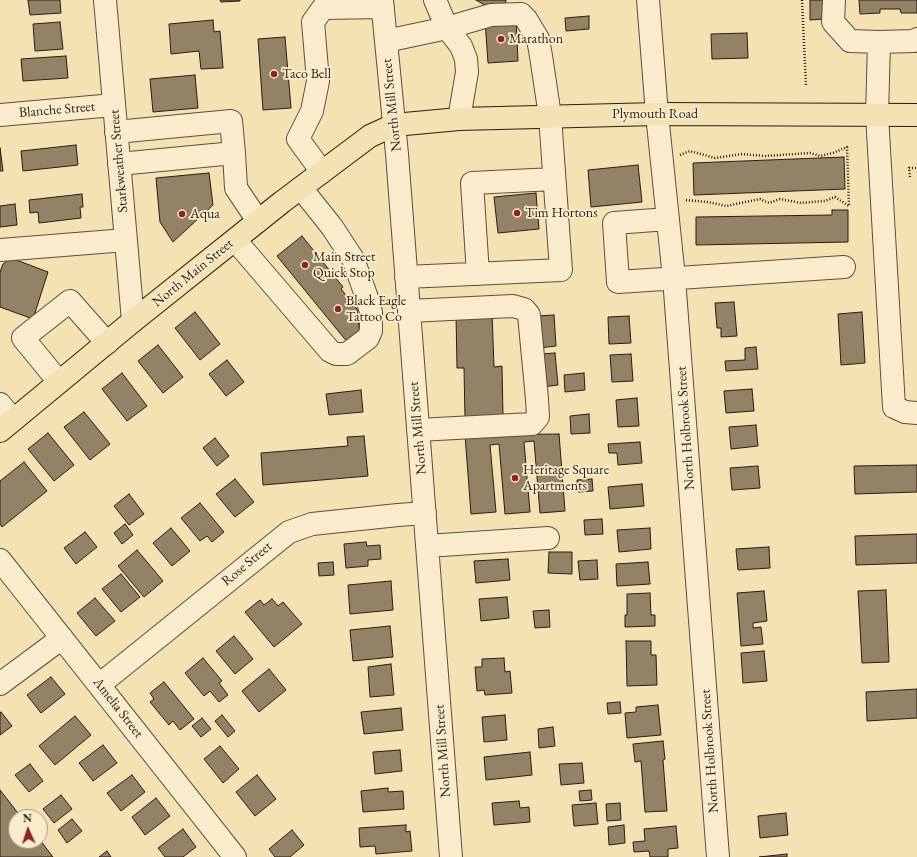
<!DOCTYPE html>
<style>
body{margin:0}
#map{position:relative;width:917px;height:857px;overflow:hidden;background:#f4e2b2;font-family:"EB Garamond",serif}
canvas{display:block}
.north{position:absolute;left:8px;top:809px;width:40px;height:40px;box-sizing:border-box;background:#f8eccd;border:1px solid #a79883;border-radius:50%;rotate:357deg;font-size:11px;font-weight:700;line-height:16px;text-align:center;color:#2d1b14}
.north::after{content:'';display:block;margin:auto;width:14px;height:18px;background:#8f2418;clip-path:polygon(50% 0,100% 100%,50% 72%,0 100%)}
</style>
<div id="map">
<canvas width="917" height="857"></canvas>
<div class="north">N</div>
</div>
<script>
const ctx = document.querySelector('canvas').getContext('2d');
ctx.lineJoin = 'round';
function paint(path, color) { ctx.fillStyle = color; ctx.fill(path, 'evenodd'); }
const shape = rows => new Path2D(rows.map(r => 'M' + r).join(''));
function trace(path, color, width, dash) { ctx.strokeStyle = color; ctx.lineWidth = width; ctx.lineCap = dash ? 'butt' : 'round'; ctx.setLineDash(dash || []); ctx.stroke(path); }
function drawText(font, color, halo, rows, align = 'center') {
  ctx.font = font + ' "EB Garamond",serif'; ctx.lineWidth = 3.5; ctx.setLineDash([]); ctx.textBaseline = 'middle'; ctx.strokeStyle = halo; ctx.fillStyle = color; for (const [text, x, y, turn = 0] of rows) {
    ctx.save(); ctx.translate(x, y); ctx.rotate((+turn || 0) * Math.PI / 180); ctx.textAlign = isNaN(turn) ? turn : align; if (halo) ctx.strokeText(text, 0, 0); ctx.fillText(text, 0, 0); ctx.restore();
  }
}
const building = shape([
 [28,0,60,0,61,13,30,15,28,0],
 [220,0,240,0,240,1,221,2,220,0],
 [476,0,506,0,505,6,488,7,476,0],
 [810,0,825,0,825,19,810,20,810,0],
 [859,0,917,0,917,13,901,13,900,9,880,9,880,13,860,14,859,0],
 [589,16,589,29,566,31,565,18,589,16],
 [516,18,518,61,488,63,485,20,516,18],
 [213,20,214,32,220,31,223,68,201,69,199,51,171,54,169,24,213,20],
 [60,22,63,49,35,51,33,24,60,22],
 [747,33,748,58,712,59,711,34,747,33],
 [285,37,291,108,263,110,258,39,285,37],
 [66,56,68,78,23,81,21,59,66,56],
 [195,75,198,108,153,112,150,79,195,75],
 [76,145,78,165,23,171,21,151,76,145],
 [0,148,3,171,0,171,0,148],
 [844,157,845,189,694,195,693,163,844,157],
 [638,165,642,202,591,207,588,170,638,165],
 [209,173,213,205,173,242,160,222,156,178,209,173],
 [536,193,539,229,498,233,494,197,536,193],
 [82,194,83,207,80,207,81,218,39,223,38,212,30,213,29,200,82,194],
 [15,204,17,225,0,227,0,206,15,204],
 [832,210,848,210,848,242,696,245,696,217,832,215,832,210],
 [302,236,343,287,341,289,357,309,360,334,348,343,277,256,302,236],
 [11,258,48,272,33,319,0,307,0,272,3,264,11,258],
 [734,302,737,336,721,337,721,328,717,328,715,303,734,302],
 [195,312,220,344,200,360,175,328,195,312],
 [492,312,494,367,502,366,503,417,465,418,464,368,457,368,456,314,492,312],
 [862,312,865,363,841,365,838,314,862,312],
 [554,315,556,346,539,348,536,316,554,315],
 [629,316,631,343,609,344,608,317,629,316],
 [158,345,183,377,163,393,138,361,158,345],
 [756,347,758,369,726,371,725,361,745,360,745,348,756,347],
 [555,353,558,385,542,387,540,354,555,353],
 [631,354,633,381,612,382,610,355,631,354],
 [227,360,244,382,226,396,209,374,227,360],
 [122,373,147,406,127,421,102,389,122,373],
 [584,373,585,390,565,392,564,375,584,373],
 [752,389,754,411,726,413,724,391,752,389],
 [361,390,363,412,329,415,326,394,361,390],
 [637,398,639,426,618,427,616,400,637,398],
 [84,412,110,444,90,460,64,427,84,412],
 [589,414,590,433,571,434,570,416,589,414],
 [756,425,758,446,731,449,729,427,756,425],
 [48,433,74,465,54,481,28,449,48,433],
 [559,434,565,511,540,513,534,441,524,442,530,512,505,514,499,444,490,445,496,512,471,514,465,435,559,434],
 [364,436,368,476,263,485,261,453,348,446,347,437,364,436],
 [215,438,229,456,217,466,203,448,215,438],
 [640,442,642,463,618,465,617,453,609,453,608,444,640,442],
 [24,462,47,491,2,527,0,524,0,481,24,462],
 [917,465,917,492,855,494,854,466,917,465],
 [758,466,760,488,732,490,730,468,758,466],
 [235,479,254,502,235,517,216,494,235,479],
 [592,479,593,491,578,492,577,480,592,479],
 [642,484,644,506,610,509,608,487,642,484],
 [129,494,144,514,129,525,114,506,129,494],
 [200,503,224,532,212,542,207,536,200,541,181,518,200,503],
 [602,519,603,534,585,535,584,520,602,519],
 [125,524,133,535,122,544,114,533,125,524],
 [171,528,190,551,172,566,153,543,171,528],
 [650,528,651,549,619,552,617,530,650,528],
 [85,532,97,547,76,564,64,548,85,532],
 [917,534,917,563,856,565,855,536,917,534],
 [366,542,367,546,380,545,381,559,368,560,368,566,346,568,344,544,366,542],
 [769,547,770,568,738,570,736,549,769,547],
 [137,550,163,581,144,597,118,566,137,550],
 [549,552,572,552,572,574,548,573,549,552],
 [508,559,510,580,476,583,474,561,508,559],
 [597,560,598,579,580,580,578,561,597,560],
 [333,562,334,575,319,576,318,563,333,562],
 [648,562,650,584,617,586,616,564,648,562],
 [121,574,140,597,121,612,102,589,121,574],
 [391,581,393,610,350,614,348,585,391,581],
 [886,590,889,662,862,663,858,591,886,590],
 [764,591,767,621,753,623,753,628,761,627,763,644,741,646,737,593,764,591],
 [650,593,651,615,655,615,655,626,625,627,625,615,627,615,627,594,650,593],
 [507,597,509,618,481,621,479,599,507,597],
 [95,598,115,621,96,636,77,613,95,598],
 [272,599,278,606,283,602,302,624,274,647,245,612,260,600,264,605,272,599],
 [549,610,550,627,535,628,533,611,549,610],
 [390,626,393,657,353,661,350,630,390,626],
 [234,636,253,659,235,674,216,651,234,636],
 [626,641,651,641,651,655,656,655,657,685,627,686,626,641],
 [764,651,767,681,743,683,741,653,764,651],
 [203,658,222,681,219,683,228,695,219,702,210,691,204,696,185,673,203,658],
 [504,658,505,672,510,671,512,693,485,695,484,690,477,691,475,667,482,667,482,659,504,658],
 [391,664,394,695,370,697,368,667,391,664],
 [269,669,286,690,259,712,242,691,269,669],
 [51,677,65,694,41,713,27,695,51,677],
 [164,682,194,719,180,730,173,721,169,725,150,702,154,699,150,693,164,682],
 [917,689,917,718,867,721,866,692,917,689],
 [620,702,621,713,608,714,607,703,620,702],
 [658,705,661,735,627,738,625,713,636,712,636,707,658,705],
 [401,708,403,730,364,734,361,712,401,708],
 [1,712,12,726,0,735,0,713,1,712],
 [222,715,235,731,228,737,215,721,222,715],
 [505,715,507,740,484,742,482,717,505,715],
 [75,716,91,735,55,765,39,746,75,716],
 [202,718,211,729,201,737,192,726,202,718],
 [553,727,555,746,539,748,538,729,553,727],
 [663,741,665,759,663,760,667,811,645,812,641,761,635,762,633,744,663,741],
 [103,745,117,763,93,781,79,763,103,745],
 [220,746,239,769,223,783,204,759,220,746],
 [400,750,402,771,375,774,373,752,400,750],
 [530,752,532,775,486,780,484,757,530,752],
 [582,763,584,783,561,785,559,764,582,763],
 [30,764,43,781,29,792,15,775,30,764],
 [132,775,145,792,121,811,107,793,132,775],
 [257,775,276,799,255,816,236,792,257,775],
 [388,788,388,792,403,791,404,809,363,812,361,791,388,788],
 [0,790,21,817,16,817,16,841,40,840,53,857,0,857,0,790],
 [591,790,592,800,580,801,579,791,591,790],
 [61,795,72,809,54,823,43,809,61,795],
 [156,798,170,816,145,835,132,817,156,798],
 [519,801,520,808,529,807,530,822,494,825,492,803,519,801],
 [596,803,598,824,574,826,572,805,596,803],
 [620,803,621,820,607,821,606,804,620,803],
 [786,813,788,835,760,838,758,816,786,813],
 [72,819,82,831,67,843,58,830,72,819],
 [406,825,406,832,410,831,412,851,376,854,375,846,360,847,359,828,406,825],
 [624,825,625,843,609,845,608,827,624,825],
 [676,826,678,848,668,849,668,857,650,857,649,851,634,852,633,842,645,841,644,829,676,826],
 [183,829,196,847,183,857,165,857,158,848,183,829],
 [292,830,304,845,290,857,275,857,269,849,292,830],
 [107,851,111,857,99,857,107,851],
 [787,854,787,857,759,857,787,854]
]);
const path = shape([
 [802,0,806,86],
 [680,155,690,151,715,158,742,154,765,156,810,153,820,156,833,153,847,147,849,206,835,197,825,201,801,203,780,199,769,203,760,199,726,206,708,202,685,200],
 [910,177,909,168,917,168]
]);
const minor = shape([
 [105,0,133,321],
 [382,0,397,154,451,857],
 [648,0,657,114,674,278,718,857],
 [834,0,833,22,850,41,879,42,914,41,917,39],
 [386,41,447,28,435,0],
 [879,42,877,115,894,407,905,412,917,413],
 [0,115,114,105],
 [116,132,231,121,234,153],
 [119,164,234,153,236,188,258,221],
 [322,172,298,139,312,111,318,81,313,22,323,8,383,7],
 [668,219,614,223,618,282,844,267],
 [235,240,330,351,336,354,347,354,368,338,371,331,371,312,366,295,353,259,332,227,301,188],
 [0,250,126,240],
 [478,274,472,183,554,179],
 [406,277,561,270,550,116,541,56,538,39,526,19,521,14,491,15,447,28,461,46,466,59,467,72,459,119],
 [409,311,513,306,524,309,529,315,537,399,538,417,532,424,418,430],
 [59,382,23,338,70,301,107,343],
 [0,404,13,420],
 [427,546,548,538],
 [0,560,235,857],
 [0,684,62,638],
 [99,685,289,532,312,524,398,515,425,513]
]);
const major = shape([
 [0,431,133,321,282,202,370,136,394,125,459,119,657,114,917,115]
]);
const markers = [
 [501,39,4,"#8f2418"],
 [274,74,4,"#8f2418"],
 [517,213,4,"#8f2418"],
 [182,214,4,"#8f2418"],
 [305,265,4,"#8f2418"],
 [338,309,4,"#8f2418"],
 [515,478,4,"#8f2418"]
];
const poiNames = [
 ["Marathon",509,39],
 ["Taco Bell",282,74],
 ["Tim Hortons",525,213],
 ["Aqua",190,214],
 ["Main Street",313,257],
 ["Quick Stop",313,273],
 ["Black Eagle",346,301],
 ["Tattoo Co",346,317],
 ["Heritage Square",523,470],
 ["Apartments",523,486]
];
const streetNames = [
 ["North Mill Street",392,105,-96],
 ["Blanche Street",57,110,-5],
 ["Plymouth Road",655,114],
 ["Starkweather Street",119,161,-95],
 ["North Main Street",193,273,-39],
 ["North Mill Street",418,428,-95],
 ["North Holbrook Street",686,428,-94],
 ["Rose Street",247,564,-40],
 ["Amelia Street",118,708,52],
 ["North Mill Street",443,751,-94],
 ["North Holbrook Street",710,751,-94]
];
paint(building, '#948266');
trace(building, '#2d1b14', 1);
trace(minor, '#5f4d3c', 24);
trace(major, '#2d1b14', 24);
trace(path, '#2d1b14', 2.5, [1, 2]);
trace(minor, '#f8eccd', 22);
trace(major, '#f4e2b2', 22);
for (const [x, y, r, color] of markers) { const dot = new Path2D(); dot.arc(x, y, r, 0, 2 * Math.PI); ctx.fillStyle = color; ctx.fill(dot); trace(dot, '#f8eccd', 1.5); }
drawText('14px', '#2d1b14', '#f8eccd', poiNames, 'left');
drawText('14px', '#2d1b14', '#f8eccd', streetNames);
</script>
